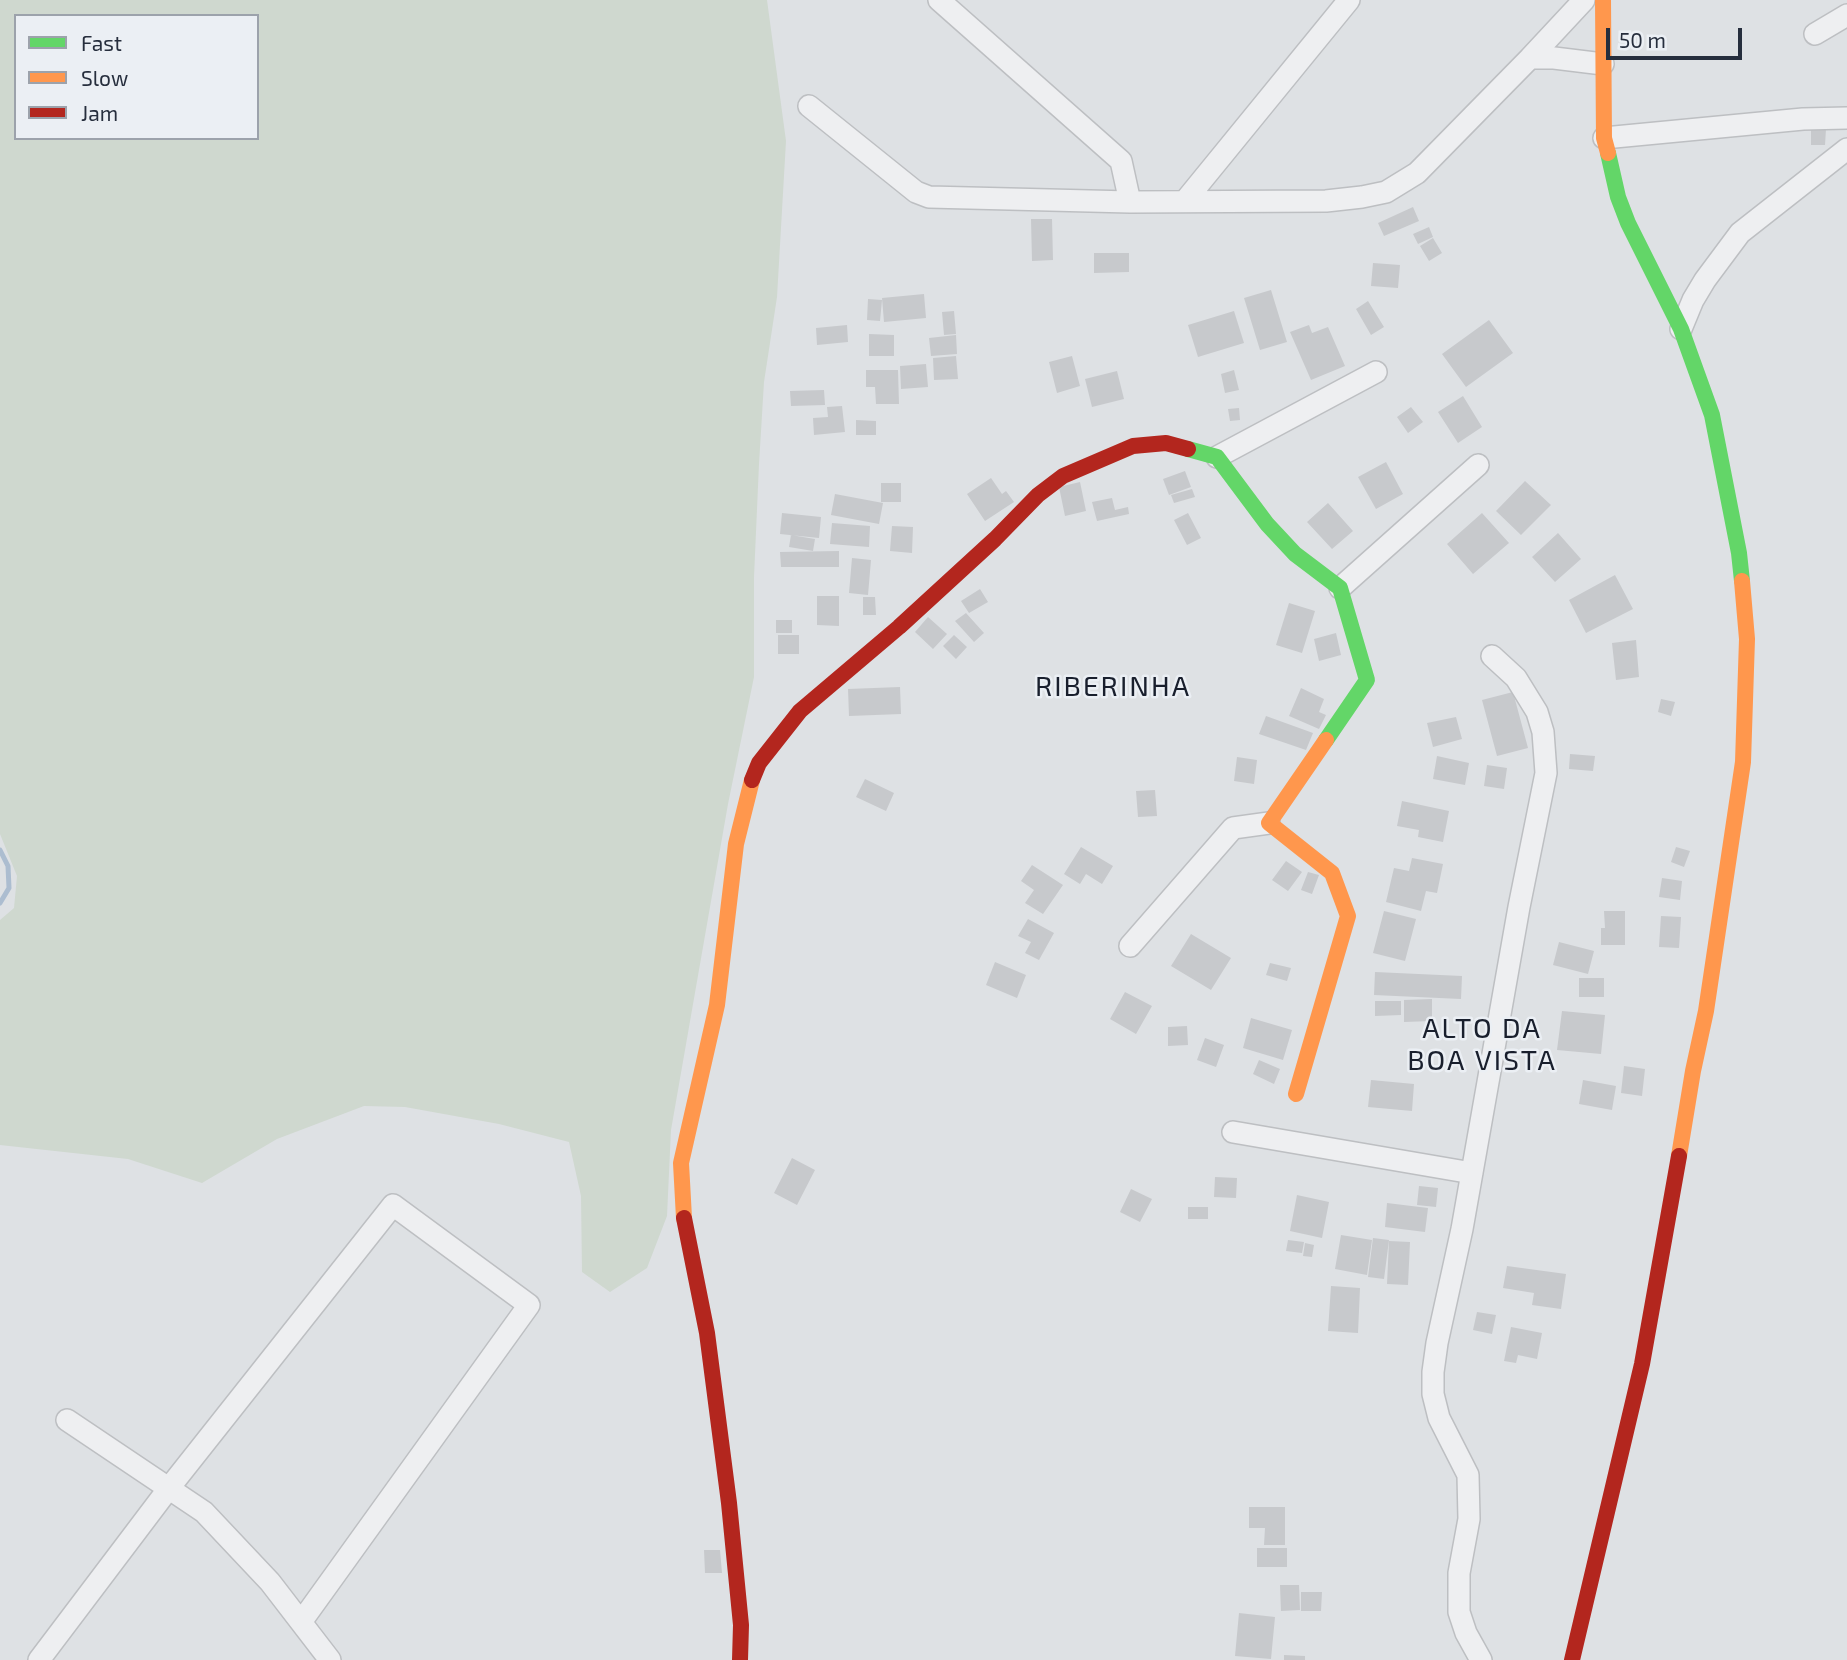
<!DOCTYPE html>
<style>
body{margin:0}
#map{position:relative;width:1847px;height:1660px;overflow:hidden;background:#dee1e4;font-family:"Exo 2",sans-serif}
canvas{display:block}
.legend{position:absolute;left:14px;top:14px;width:245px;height:126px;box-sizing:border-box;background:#ebeff4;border:2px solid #9ca2ab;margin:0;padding:9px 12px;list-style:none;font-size:21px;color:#262e3d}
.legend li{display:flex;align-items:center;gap:14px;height:35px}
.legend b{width:35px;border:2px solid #9ca2ab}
.scale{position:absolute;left:1606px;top:28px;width:136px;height:32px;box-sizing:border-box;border:4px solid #262e3d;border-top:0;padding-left:9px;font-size:21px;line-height:24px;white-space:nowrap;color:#262e3d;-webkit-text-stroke:5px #ebeff4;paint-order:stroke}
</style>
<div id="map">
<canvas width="1847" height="1660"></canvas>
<ul class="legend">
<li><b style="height:9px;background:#63d668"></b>Fast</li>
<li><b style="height:9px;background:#ff974d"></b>Slow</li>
<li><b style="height:9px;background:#b3261e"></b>Jam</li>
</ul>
<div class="scale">50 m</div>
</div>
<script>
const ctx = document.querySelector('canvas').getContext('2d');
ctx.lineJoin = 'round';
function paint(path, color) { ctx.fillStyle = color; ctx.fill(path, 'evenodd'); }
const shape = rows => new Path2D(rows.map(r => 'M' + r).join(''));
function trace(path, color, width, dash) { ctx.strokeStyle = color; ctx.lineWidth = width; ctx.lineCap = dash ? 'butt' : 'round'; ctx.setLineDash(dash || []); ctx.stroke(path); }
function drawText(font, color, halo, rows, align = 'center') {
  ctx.font = font + ' "Exo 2",sans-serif'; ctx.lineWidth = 5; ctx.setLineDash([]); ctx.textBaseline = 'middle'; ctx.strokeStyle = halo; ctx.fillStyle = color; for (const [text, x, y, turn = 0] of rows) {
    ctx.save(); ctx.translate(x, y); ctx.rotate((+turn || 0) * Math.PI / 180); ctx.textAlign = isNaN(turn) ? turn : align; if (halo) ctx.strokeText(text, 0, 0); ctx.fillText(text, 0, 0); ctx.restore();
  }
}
const green = shape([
 [0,0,767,0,786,141,777,297,764,382,759,464,754,577,754,677,728,804,671,1130,667,1216,647,1268,610,1292,582,1272,581,1196,569,1142,499,1124,405,1107,364,1106,277,1139,202,1183,128,1159,0,1145,0,920,14,908,17,876,0,834],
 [16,16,257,16,257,138,16,138]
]);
const stream = shape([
 [0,850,8,866,9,888,0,903]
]);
const building = shape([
 [1811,129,1826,129,1825,145,1811,145],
 [1413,207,1419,221,1384,236,1378,223],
 [1031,219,1052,219,1053,260,1032,261],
 [1429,227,1433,237,1418,244,1413,234],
 [1433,238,1442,253,1429,261,1420,246],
 [1094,253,1129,253,1129,272,1094,273],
 [1373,263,1400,265,1398,288,1371,286],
 [1271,290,1287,342,1260,350,1244,298],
 [924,294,926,318,884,322,882,298],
 [868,299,882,300,880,321,867,320],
 [1368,301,1384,327,1371,335,1356,309],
 [954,311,956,334,944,335,942,312],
 [1234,311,1244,343,1198,357,1188,325],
 [1489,320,1513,353,1466,387,1442,354],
 [847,325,848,342,817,345,816,328],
 [1309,325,1312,333,1328,327,1345,366,1311,380,1290,332],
 [869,334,894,335,894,356,869,356],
 [956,335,957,354,931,356,929,338],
 [956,356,958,379,934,380,933,358],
 [1072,356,1080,386,1057,393,1049,362],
 [926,364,928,387,901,389,900,366],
 [866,370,898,370,899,404,876,404,875,387,866,387],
 [1234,370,1239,390,1225,393,1221,374],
 [1117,371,1124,399,1092,407,1085,379],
 [824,390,825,405,791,406,790,391],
 [1463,396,1482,427,1458,443,1438,412],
 [842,406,845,432,814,435,813,418,828,417,827,407],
 [1411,407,1423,422,1408,433,1397,417],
 [1239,408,1240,420,1230,421,1228,409],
 [856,420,876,421,876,435,856,435],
 [1386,462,1403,494,1376,509,1358,477],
 [1185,471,1191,487,1169,495,1163,479],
 [991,478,1002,494,1006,491,1014,502,985,521,967,494],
 [1525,481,1551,505,1521,535,1496,511],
 [1080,482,1086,511,1065,516,1059,487],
 [881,483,901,483,901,502,881,502],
 [1192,489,1195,497,1174,503,1171,495],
 [835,494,883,503,879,524,831,515],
 [1112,498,1115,510,1128,507,1129,514,1097,521,1092,502],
 [1328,503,1353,531,1332,549,1307,522],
 [782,513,821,517,819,538,780,534],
 [1188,513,1201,538,1187,545,1174,520],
 [1482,513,1509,543,1473,574,1447,544],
 [832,523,870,526,869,547,830,544],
 [892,526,913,527,912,553,890,551],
 [1558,533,1581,559,1555,582,1532,557],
 [791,535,815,539,813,551,789,547],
 [839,551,839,567,781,567,780,552],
 [852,558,871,560,868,595,849,593],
 [1615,575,1633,609,1586,633,1569,600],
 [980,589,988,602,969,613,961,601],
 [817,596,839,596,839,626,817,625],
 [863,597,875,597,876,615,863,615],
 [1289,603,1315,611,1302,653,1276,645],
 [966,613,984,633,974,642,955,621],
 [928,617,947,634,933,649,915,632],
 [776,620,792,620,792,633,776,633],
 [1336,633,1341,655,1319,661,1314,639],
 [778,635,799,635,799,654,778,654],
 [954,635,967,647,956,659,943,646],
 [1636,640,1639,677,1616,680,1612,643],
 [900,687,901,714,849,716,848,689],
 [1301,688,1324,699,1319,712,1326,715,1319,729,1289,716],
 [1513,692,1528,748,1497,756,1482,700],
 [1661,699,1675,702,1671,716,1658,712],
 [1266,716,1313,733,1306,750,1259,734],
 [1456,717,1462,739,1433,747,1427,723],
 [1570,754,1595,756,1593,771,1569,769],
 [1437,756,1469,763,1465,785,1433,779],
 [1237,757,1257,760,1254,784,1234,781],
 [1487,765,1507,768,1504,789,1484,786],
 [865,779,894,793,886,811,856,797],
 [1155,790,1157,816,1138,817,1136,791],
 [1402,801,1449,811,1443,842,1418,837,1419,830,1397,826],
 [1081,847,1113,866,1102,884,1086,874,1080,884,1064,874],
 [1676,847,1690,851,1684,867,1671,862],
 [1412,858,1443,864,1437,893,1426,891,1421,911,1386,902,1394,868,1409,871],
 [1286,861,1302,872,1288,891,1272,880],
 [1032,865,1063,885,1043,914,1025,903,1034,890,1021,881],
 [1308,872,1319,875,1312,894,1301,890],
 [1662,878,1682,881,1680,900,1659,897],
 [1384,911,1416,919,1405,961,1373,953],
 [1604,911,1625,911,1625,945,1601,945,1601,928,1605,928],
 [1661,916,1681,917,1679,948,1659,947],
 [1028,919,1054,933,1039,960,1025,953,1031,942,1018,936],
 [1191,934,1231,958,1211,990,1171,966],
 [1559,942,1594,951,1588,974,1553,965],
 [995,962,1026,975,1017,998,986,985],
 [1270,963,1291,968,1287,981,1266,975],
 [1375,972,1462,976,1461,999,1374,995],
 [1579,978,1604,978,1604,997,1579,997],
 [1125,992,1152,1006,1136,1034,1110,1019],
 [1432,999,1432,1021,1404,1022,1404,1000],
 [1375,1001,1401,1001,1401,1015,1375,1016],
 [1562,1011,1605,1015,1601,1054,1557,1050],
 [1251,1018,1292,1030,1283,1060,1243,1048],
 [1187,1026,1188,1045,1168,1046,1168,1027],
 [1205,1038,1224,1045,1216,1067,1197,1060],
 [1259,1060,1280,1069,1274,1084,1253,1074],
 [1624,1066,1645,1069,1642,1096,1621,1093],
 [1371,1080,1414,1084,1412,1111,1368,1107],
 [1583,1080,1616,1086,1612,1110,1579,1104],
 [792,1158,815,1170,797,1205,774,1193],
 [1215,1177,1237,1178,1236,1198,1214,1197],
 [1419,1186,1438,1188,1436,1207,1417,1205],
 [1131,1189,1152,1199,1140,1222,1120,1212],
 [1297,1195,1329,1202,1322,1238,1290,1231],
 [1387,1203,1428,1208,1425,1232,1385,1227],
 [1188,1207,1208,1207,1208,1219,1188,1219],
 [1341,1235,1372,1240,1367,1275,1335,1269],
 [1373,1238,1389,1240,1384,1279,1368,1277],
 [1288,1240,1304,1242,1302,1253,1286,1251],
 [1389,1241,1410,1242,1408,1285,1387,1284],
 [1305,1243,1314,1245,1312,1257,1303,1256],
 [1507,1266,1566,1274,1561,1309,1532,1305,1534,1293,1503,1288],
 [1331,1286,1360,1288,1358,1333,1328,1331],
 [1477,1312,1496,1315,1492,1334,1473,1330],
 [1511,1327,1542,1333,1537,1359,1518,1355,1516,1363,1504,1361],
 [1249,1507,1285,1507,1285,1545,1264,1545,1265,1528,1249,1528],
 [1257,1548,1287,1548,1287,1567,1257,1567],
 [704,1550,720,1550,722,1573,705,1573],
 [1280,1585,1299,1585,1300,1610,1281,1611],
 [1301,1592,1322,1592,1321,1611,1301,1611],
 [1239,1613,1275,1617,1271,1659,1235,1656],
 [1284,1655,1305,1656,1305,1660,1284,1660]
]);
const street = shape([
 [939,0,1121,161,1130,202],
 [1815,34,1847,15],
 [1530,58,1554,58,1603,64],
 [809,106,916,192,929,197,1130,202,1326,201,1362,197,1386,192,1417,173,1530,58,1584,0],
 [1604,138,1803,119,1847,118],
 [1185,201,1349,0],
 [1681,329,1693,300,1705,280,1740,233,1847,149],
 [1217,457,1376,372],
 [1340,588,1478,465],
 [1130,946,1233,828,1269,823],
 [1233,1132,1472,1173],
 [67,1420,204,1512,270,1582,330,1660],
 [39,1660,169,1488,393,1205,529,1305,301,1622],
 [1481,1660,1466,1633,1459,1612,1459,1573,1469,1519,1468,1475,1439,1418,1433,1394,1433,1372,1437,1343,1462,1229,1519,907,1546,773,1543,732,1537,712,1516,678,1492,656]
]);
const fast = shape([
 [1608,153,1618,197,1628,223,1681,329,1712,415,1739,553,1742,581],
 [1188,449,1217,457,1267,524,1295,554,1340,588,1367,680,1326,740]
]);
const slow = shape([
 [1603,0,1604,138,1608,153],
 [1296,1094,1348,916,1332,873,1269,823,1326,740],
 [1679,1156,1693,1071,1706,1011,1743,762,1747,639,1742,581],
 [684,1218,681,1163,717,1005,736,844,752,780]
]);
const jam = shape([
 [752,780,759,763,800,711,899,627,995,539,1038,495,1063,476,1133,446,1166,443,1188,449],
 [684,1218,707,1333,729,1503,741,1625,740,1660],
 [1572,1660,1642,1364,1679,1156]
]);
const neighbourhoodNames = [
 ["RIBERINHA",1113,687],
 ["ALTO DA",1482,1029],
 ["BOA VISTA",1482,1061]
];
paint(green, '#cfd8cf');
trace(stream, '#acbdd0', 5);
paint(building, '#c7c9cc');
trace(street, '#bdbfc2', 24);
trace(street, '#eeeff1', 21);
trace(fast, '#63d668', 16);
trace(slow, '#ff974d', 16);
trace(jam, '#b3261e', 16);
ctx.letterSpacing = '2px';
drawText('28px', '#191f2d', '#ebeff4', neighbourhoodNames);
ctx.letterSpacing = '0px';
</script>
